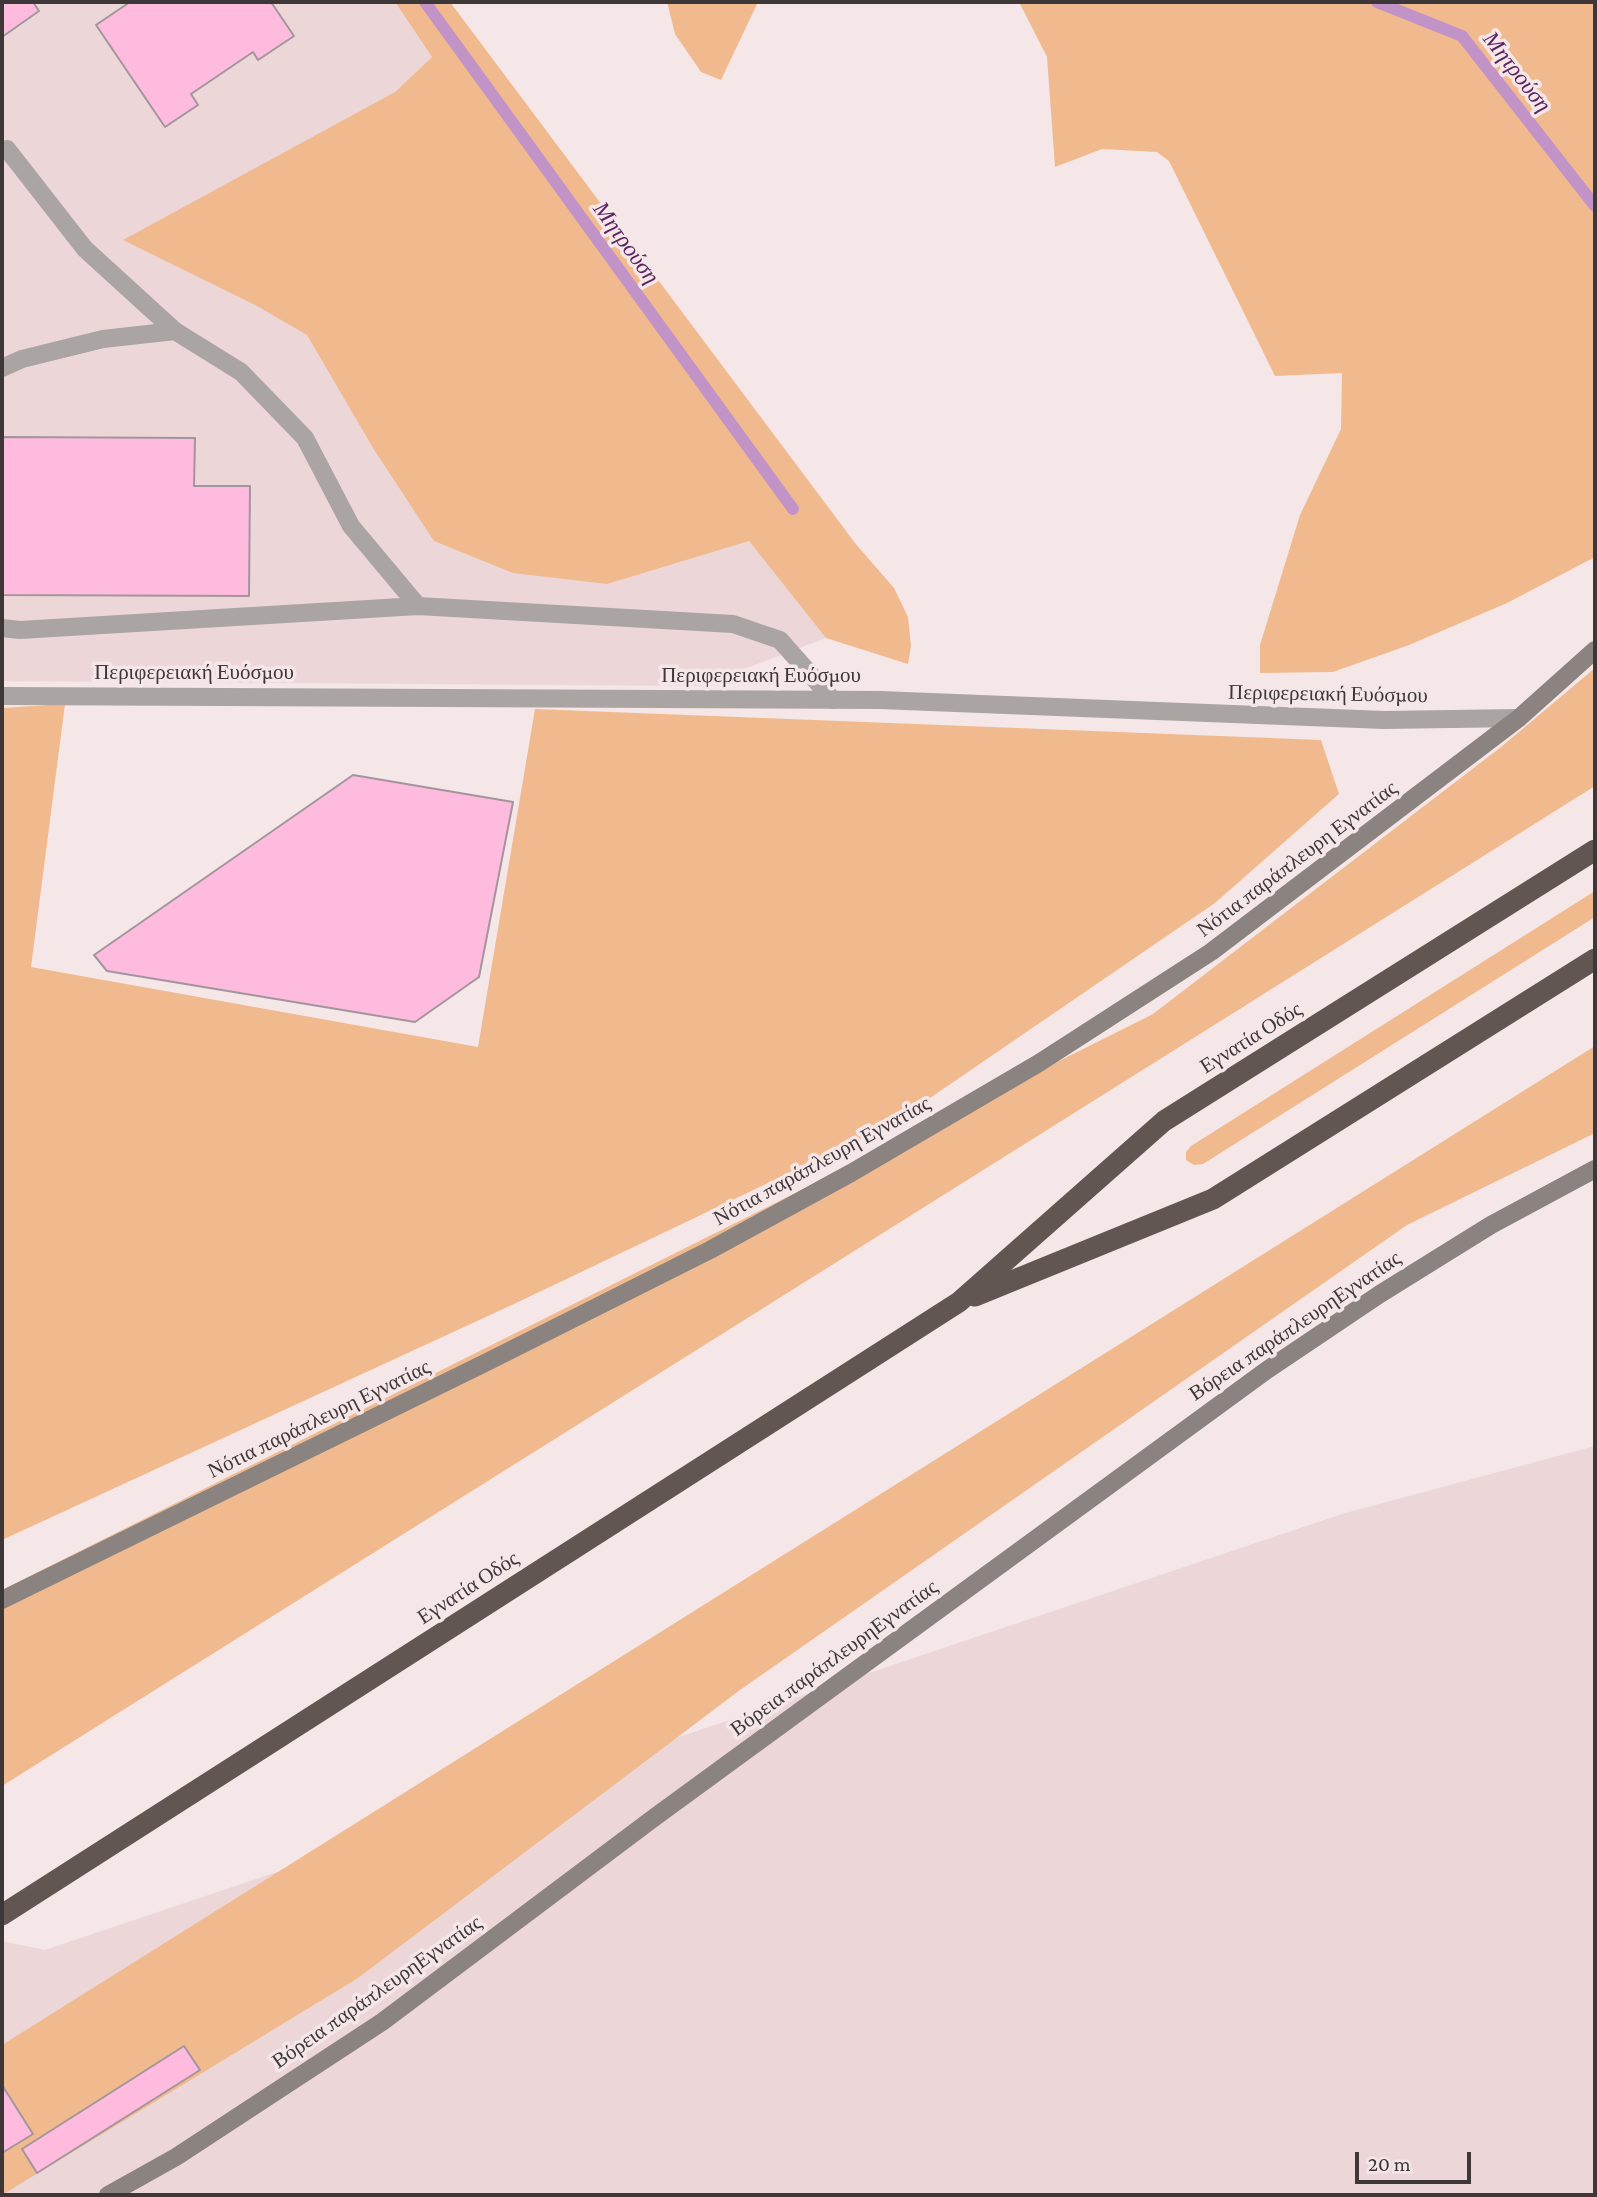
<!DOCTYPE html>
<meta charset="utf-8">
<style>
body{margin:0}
#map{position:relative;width:1597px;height:2197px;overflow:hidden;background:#f5e6e7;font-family:"Crimson Pro",serif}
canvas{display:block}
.frame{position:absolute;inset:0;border:4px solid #3d3738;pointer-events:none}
.scale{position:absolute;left:1355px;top:2152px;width:116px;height:32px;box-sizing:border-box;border:4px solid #3d3738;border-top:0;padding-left:9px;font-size:21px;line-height:24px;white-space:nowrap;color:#3d3738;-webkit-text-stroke:5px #f5e6e7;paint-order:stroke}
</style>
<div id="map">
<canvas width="1597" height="2197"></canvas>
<div class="frame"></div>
<div class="scale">20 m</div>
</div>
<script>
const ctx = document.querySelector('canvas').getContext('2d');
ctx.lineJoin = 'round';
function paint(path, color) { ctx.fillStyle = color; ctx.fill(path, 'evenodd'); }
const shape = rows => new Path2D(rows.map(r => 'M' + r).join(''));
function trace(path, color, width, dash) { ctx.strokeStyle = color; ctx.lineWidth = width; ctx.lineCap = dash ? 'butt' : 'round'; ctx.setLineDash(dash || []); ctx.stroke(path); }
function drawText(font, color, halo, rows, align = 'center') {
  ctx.font = font + ' "Crimson Pro",serif'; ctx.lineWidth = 7; ctx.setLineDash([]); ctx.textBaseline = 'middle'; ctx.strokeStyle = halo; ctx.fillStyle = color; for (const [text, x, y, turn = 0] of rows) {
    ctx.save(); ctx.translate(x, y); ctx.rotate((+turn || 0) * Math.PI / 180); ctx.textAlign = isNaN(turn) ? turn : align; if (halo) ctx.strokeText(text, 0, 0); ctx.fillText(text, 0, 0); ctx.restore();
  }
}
const built = shape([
 [2,2,395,2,432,57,395,92,826,638,699,686,2,681],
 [1595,1446,1595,2195,2,2195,2,1941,45,1950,1342,1514]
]);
const green = shape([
 [395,2,450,2,855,543,894,588,908,617,911,646,908,664,826,638,749,541,607,584,513,573,434,541,373,448,307,335,257,306,123,240,395,92,432,57],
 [667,2,758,2,721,80,701,72,675,34],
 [1019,2,1595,2,1595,557,1507,603,1409,645,1333,672,1260,673,1260,645,1300,515,1341,429,1342,373,1275,376,1169,161,1157,152,1102,149,1055,167,1047,57],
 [1595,668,1595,786,2,1786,2,1590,1153,1014,1501,747],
 [65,704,31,967,478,1047,535,709,1321,740,1339,794,1215,903,892,1124,514,1304,2,1540,2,708],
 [1595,891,1595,917,1203,1164,1194,1165,1186,1160,1186,1152,1191,1146],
 [1595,1046,1595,1133,1407,1225,740,1690,358,1978,2,2195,2,2045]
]);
const stream = shape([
 [425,2,793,509],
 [1377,2,1462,36,1595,206]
]);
const building = shape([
 [2,2,33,2,39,11,2,37,2,2],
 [130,2,271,2,294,36,258,60,253,52,191,94,198,105,165,127,96,25,130,2],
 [2,437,195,438,194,486,250,486,249,596,2,595,2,437],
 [353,775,513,802,479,977,415,1022,107,971,94,955,353,775],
 [184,2046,200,2070,37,2173,22,2149,184,2046],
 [2,2085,33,2134,2,2153,2,2085]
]);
const lane = shape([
 [7,149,85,249,175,331,241,372,305,438,351,526,418,606],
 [2,368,22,359,103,339,175,331],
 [2,628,20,630,418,606,733,624,780,640,833,700]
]);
const street = shape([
 [2,696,880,700,1384,720,1519,718]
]);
const secondary = shape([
 [2,1600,487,1362,710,1250,851,1173,1039,1063,1211,952,1519,718,1595,650],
 [108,2195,176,2157,382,2022,655,1817,1267,1370,1380,1294,1491,1225,1595,1169]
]);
const highway = shape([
 [975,1296,1213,1199,1595,959],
 [2,1915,959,1302,1164,1121,1595,850]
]);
const streetNames = [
 ["Περιφερειακή Ευόσμου",194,673],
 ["Περιφερειακή Ευόσμου",761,676],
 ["Περιφερειακή Ευόσμου",1328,694,1],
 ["Νότια παράπλευρη Εγνατίας",1297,859,-37],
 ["Εγνατία Οδός",1251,1038,-32],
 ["Νότια παράπλευρη Εγνατίας",822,1161,-29],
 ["Βόρεια παράπλευρηΕγνατίας",1295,1326,-34],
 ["Νότια παράπλευρη Εγνατίας",319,1419,-26],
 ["Εγνατία Οδός",468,1588,-33],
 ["Βόρεια παράπλευρηΕγνατίας",834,1658,-36],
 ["Βόρεια παράπλευρηΕγνατίας",377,1992,-35]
];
const waterNames = [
 ["Μητρούση",1517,72,52],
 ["Μητρούση",626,243,54]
];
paint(built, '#ecd6d8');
paint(green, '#f1ba8e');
trace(stream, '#c193c7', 12);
paint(building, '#ffbbde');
trace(building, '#a2969c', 2);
trace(lane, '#aaa4a3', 18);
trace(street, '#aaa4a3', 18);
trace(secondary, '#8b8380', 18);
trace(highway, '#625653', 21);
drawText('21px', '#3d3738', '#f5e6e7', streetNames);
drawText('italic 23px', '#5a2362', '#f5e6e7', waterNames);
</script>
